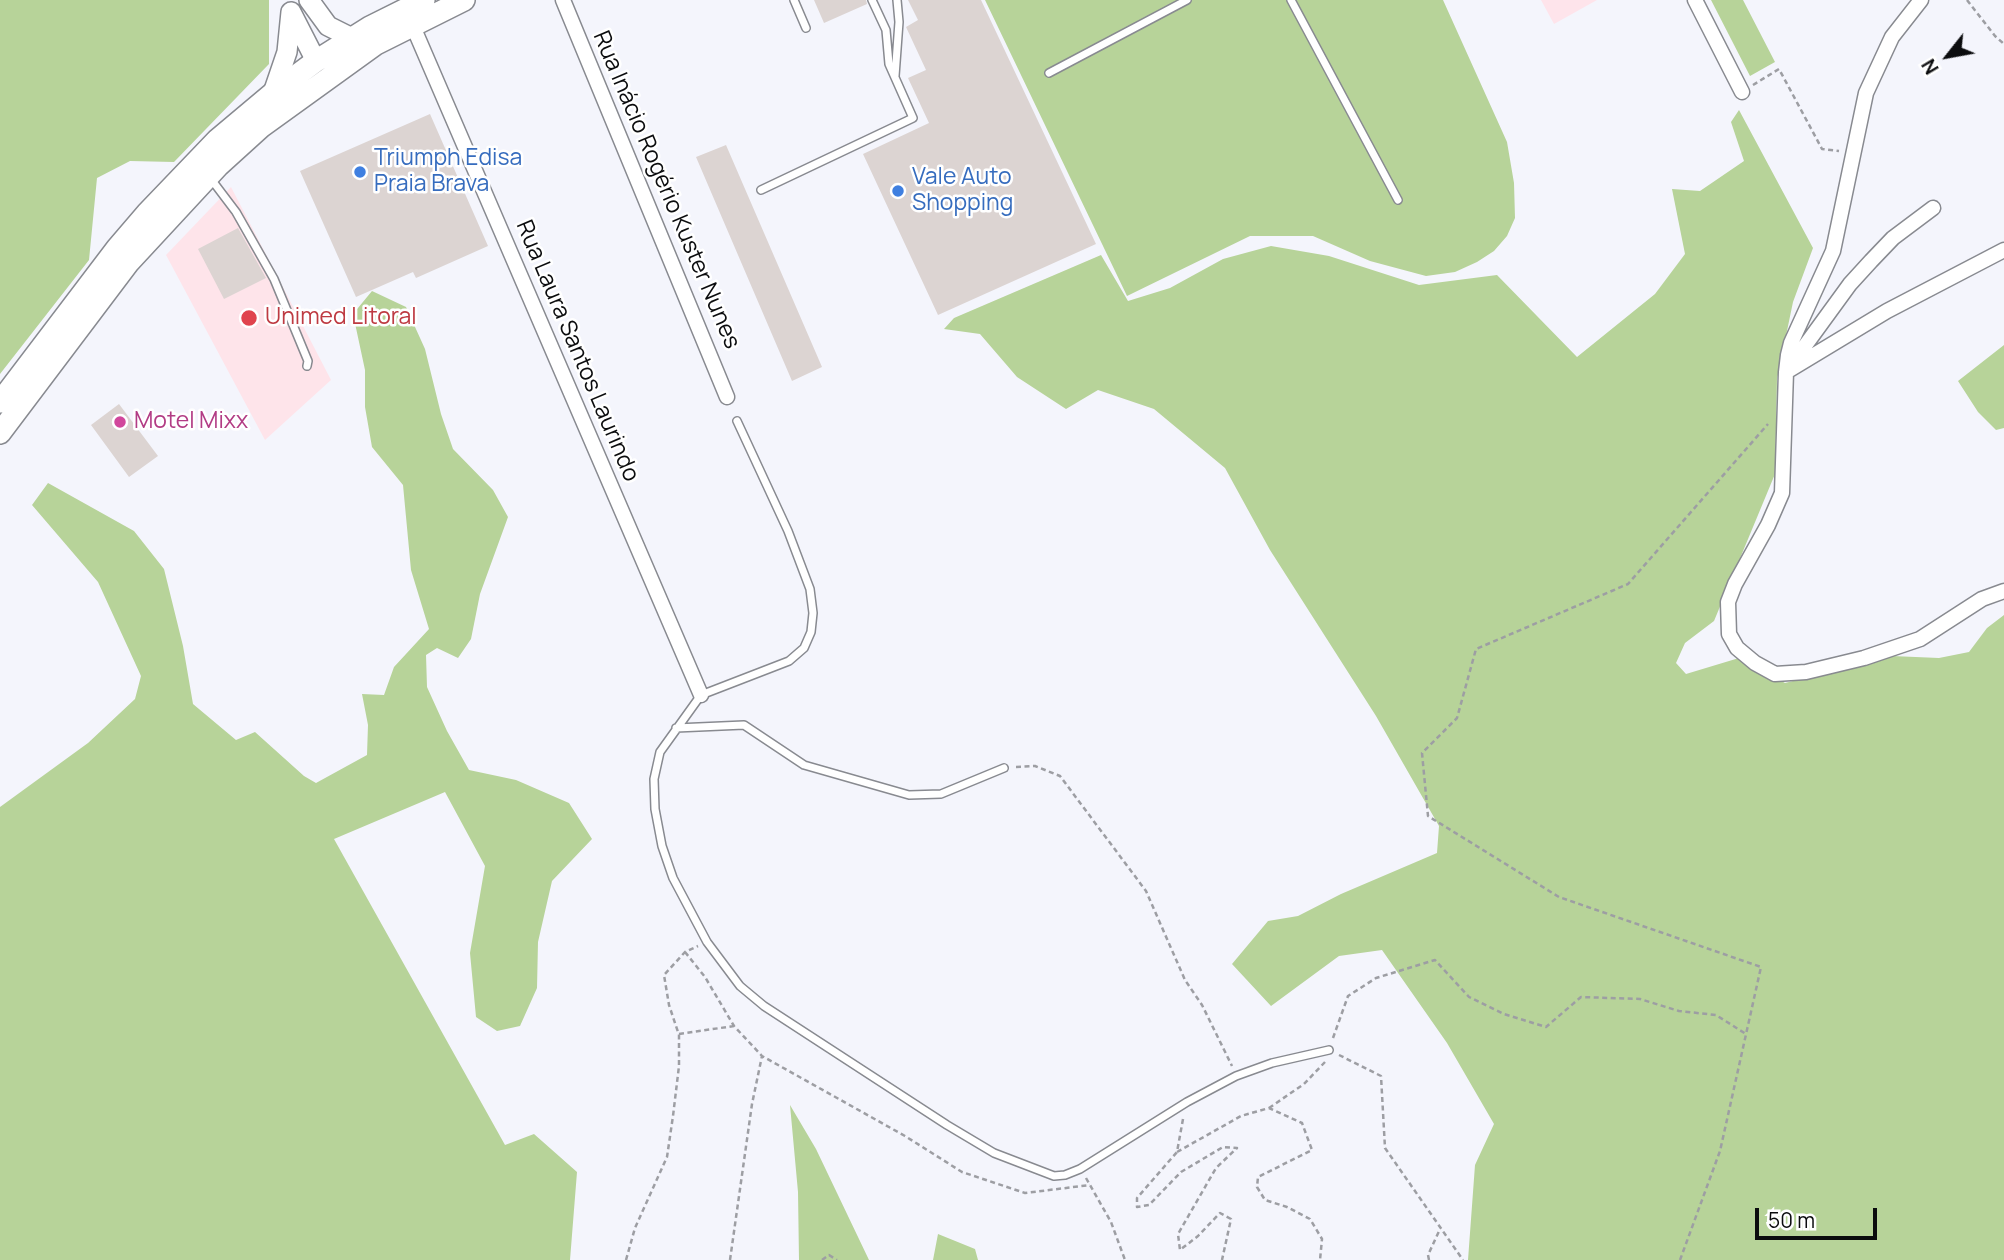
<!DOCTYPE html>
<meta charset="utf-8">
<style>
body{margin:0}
#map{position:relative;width:2004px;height:1260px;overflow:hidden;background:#f4f5fc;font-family:Manrope,sans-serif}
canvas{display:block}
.north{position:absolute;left:1913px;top:21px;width:70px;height:70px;-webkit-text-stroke:5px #fff;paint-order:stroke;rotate:239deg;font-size:19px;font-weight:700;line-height:28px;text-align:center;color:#0b0c0e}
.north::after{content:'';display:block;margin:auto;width:24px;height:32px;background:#0b0c0e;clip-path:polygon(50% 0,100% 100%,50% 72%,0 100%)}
.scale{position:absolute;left:1755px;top:1208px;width:122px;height:32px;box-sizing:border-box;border:4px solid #0b0c0e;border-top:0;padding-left:9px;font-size:21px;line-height:24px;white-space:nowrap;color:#0b0c0e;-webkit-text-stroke:5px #fff;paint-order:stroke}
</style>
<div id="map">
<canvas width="2004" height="1260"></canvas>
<div class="north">N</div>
<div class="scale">50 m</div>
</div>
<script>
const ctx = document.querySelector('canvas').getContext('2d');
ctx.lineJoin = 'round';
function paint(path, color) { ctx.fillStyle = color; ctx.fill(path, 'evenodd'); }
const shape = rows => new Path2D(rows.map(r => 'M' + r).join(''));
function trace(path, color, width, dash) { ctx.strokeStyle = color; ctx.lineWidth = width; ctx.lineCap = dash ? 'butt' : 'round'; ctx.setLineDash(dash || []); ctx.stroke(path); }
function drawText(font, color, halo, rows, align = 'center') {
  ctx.font = font + ' Manrope,sans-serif'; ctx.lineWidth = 5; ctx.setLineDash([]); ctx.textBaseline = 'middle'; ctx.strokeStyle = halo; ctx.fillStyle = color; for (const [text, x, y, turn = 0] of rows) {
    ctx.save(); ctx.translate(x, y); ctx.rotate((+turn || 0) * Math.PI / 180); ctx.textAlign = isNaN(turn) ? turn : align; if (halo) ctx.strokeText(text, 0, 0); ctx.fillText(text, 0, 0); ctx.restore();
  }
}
const education = shape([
 [1541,0,1597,0,1554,24]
]);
const medical = shape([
 [231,187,331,380,265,440,166,255]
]);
const green = shape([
 [0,0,269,0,269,64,174,162,130,161,97,178,89,260,0,374],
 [985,0,1443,0,1507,142,1514,183,1515,218,1507,236,1494,251,1477,262,1455,272,1426,276,1370,261,1313,236,1250,236,1127,296],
 [1711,0,1743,0,1775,62,1750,76],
 [1739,110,1813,248,1793,302,1777,379,1775,474,1714,621,1685,643,1676,663,1686,674,1739,658,1785,683,1892,656,1939,658,1969,652,1987,628,2004,615,2004,1260,1468,1260,1475,1165,1494,1124,1447,1043,1382,950,1339,956,1271,1006,1232,964,1268,921,1298,916,1341,894,1437,853,1439,826,1376,716,1270,550,1225,468,1154,409,1098,390,1066,409,1017,377,980,334,944,329,954,318,1101,255,1128,301,1170,288,1223,259,1271,246,1329,256,1419,285,1497,275,1577,357,1655,294,1685,254,1672,189,1700,191,1744,161,1731,122],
 [372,291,406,307,425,349,441,414,453,449,493,490,508,517,480,594,471,639,458,658,437,648,426,655,427,687,447,731,469,770,516,780,569,803,592,839,552,881,538,942,537,988,520,1026,497,1031,476,1017,470,953,485,866,445,792,334,839,505,1145,534,1134,577,1172,570,1260,0,1260,0,807,88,743,135,699,141,676,98,582,32,505,48,483,134,531,164,569,183,646,193,704,236,740,255,732,304,776,316,783,367,755,368,725,362,694,384,695,394,667,429,629,411,570,403,485,372,447,365,407,365,370,353,314],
 [2004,345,2004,428,1996,430,1978,412,1958,381],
 [790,1105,816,1149,869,1260,799,1260,798,1192],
 [938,1234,975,1249,978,1260,933,1260]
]);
const building = shape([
 [814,0,866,0,867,4,824,23],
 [908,0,981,0,1096,244,938,315,863,154,929,123,908,78,926,70,906,27,918,20],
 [430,114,488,246,416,278,413,272,356,297,300,171],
 [726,145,822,367,792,381,696,157],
 [238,228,266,278,224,299,198,249],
 [119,404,158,456,129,477,91,425]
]);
const path = shape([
 [1967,0,1995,36,2004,44],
 [1753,85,1779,69,1822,149,1839,151],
 [1016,767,1035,766,1060,776,1146,891,1185,980,1202,1005,1232,1066],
 [685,952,705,977,734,1026,762,1056,905,1136,962,1172,1025,1193,1090,1185],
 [679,1034,734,1026],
 [1333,1038,1348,996,1376,978,1435,960,1469,997,1504,1014,1546,1027,1581,997,1640,999,1679,1011,1716,1015,1746,1034],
 [1339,1055,1381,1076,1385,1148,1463,1260],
 [1269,1108,1304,1084,1325,1062],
 [1183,1119,1177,1152,1137,1198,1137,1207,1149,1205,1181,1172,1223,1147,1237,1148,1216,1168,1178,1234,1180,1250,1198,1236,1220,1213,1231,1219,1222,1260],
 [1177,1152,1241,1116,1269,1108,1302,1123,1312,1150,1258,1177,1257,1187,1265,1200,1287,1207,1310,1219,1322,1239,1320,1260],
 [1086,1178,1111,1222,1125,1260],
 [626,1260,635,1228,667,1157,673,1116,679,1066,679,1035,669,1005,664,975,685,952,698,946],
 [730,1260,752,1104,762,1056],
 [822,1260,829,1255,837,1260],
 [1429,1260,1428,1255,1440,1229],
 [1680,1260,1720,1151,1761,967,1559,897,1428,816,1422,753,1457,718,1476,649,1628,584,1768,424]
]);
const lane = shape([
 [794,0,806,28],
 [1291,0,1398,200],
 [1049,73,1187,0],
 [895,76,899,22,897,0],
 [211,179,236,212,274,279,308,361,307,366],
 [761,190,913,118,889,64,886,30,872,0],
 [737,421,788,531,810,589,813,613,811,632,804,648,789,661,701,695,660,752,654,779,655,809,662,846,673,878,707,942,740,986,764,1006,947,1125,994,1153,1054,1176,1065,1175,1080,1169,1187,1102,1236,1076,1272,1063,1329,1050],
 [676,728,744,725,804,765,909,795,941,794,1004,768]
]);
const street = shape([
 [563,0,727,397],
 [1695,0,1742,92],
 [1921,0,1892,37,1866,93,1833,251,1791,343,1788,355,1786,372,1782,493,1768,525,1735,584,1728,602,1729,634,1737,648,1755,663,1775,674,1806,672,1864,658,1920,639,1982,599,2004,591],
 [412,24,701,695],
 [1791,365,1850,284,1871,261,1893,238,1933,208],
 [1786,372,1887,311,2004,250]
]);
const secondary = shape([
 [309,0,328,26,352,38],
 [292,14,316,61],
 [273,93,287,52,291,12]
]);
const primary = shape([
 [0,402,117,248,147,213,217,140,273,93,316,61,370,27,424,0],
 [0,433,129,262,218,166,261,127,376,44,464,0]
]);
const markers = [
 [360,172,7,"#3f7fe0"],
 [898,191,7,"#3f7fe0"],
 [249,318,9,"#e0444e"],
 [120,422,7,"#d1479c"]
];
const shopNames = [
 ["Triumph Edisa",374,159],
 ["Praia Brava",374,185],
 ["Vale Auto",912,178],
 ["Shopping",912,204]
];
const streetNames = [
 ["Rua Inácio Rogério Kuster Nunes",666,190,67],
 ["Rua Laura Santos Laurindo",577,351,67]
];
const healthNames = [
 ["Unimed Litoral",265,318]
];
const hotelNames = [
 ["Motel Mixx",134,422]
];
paint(education, '#fee4eb');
paint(medical, '#fee4ea');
paint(green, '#b7d399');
paint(building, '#dcd4d2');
trace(lane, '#888a90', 10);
trace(street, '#888a90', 17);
trace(secondary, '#888a90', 22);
trace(primary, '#888a90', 24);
trace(path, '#9d9ea3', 2.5, [5, 3.5]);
trace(lane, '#fff', 7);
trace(street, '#fff', 14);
trace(secondary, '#fff', 19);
trace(primary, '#fff', 21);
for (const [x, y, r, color] of markers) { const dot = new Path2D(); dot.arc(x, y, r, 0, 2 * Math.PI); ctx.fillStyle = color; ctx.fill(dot); trace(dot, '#fff', 2.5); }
drawText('23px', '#366cbe', '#fff', shopNames, 'left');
drawText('23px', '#0b0c0e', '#fff', streetNames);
drawText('23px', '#be3a42', '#fff', healthNames, 'left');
drawText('23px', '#b23c85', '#fff', hotelNames, 'left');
</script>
